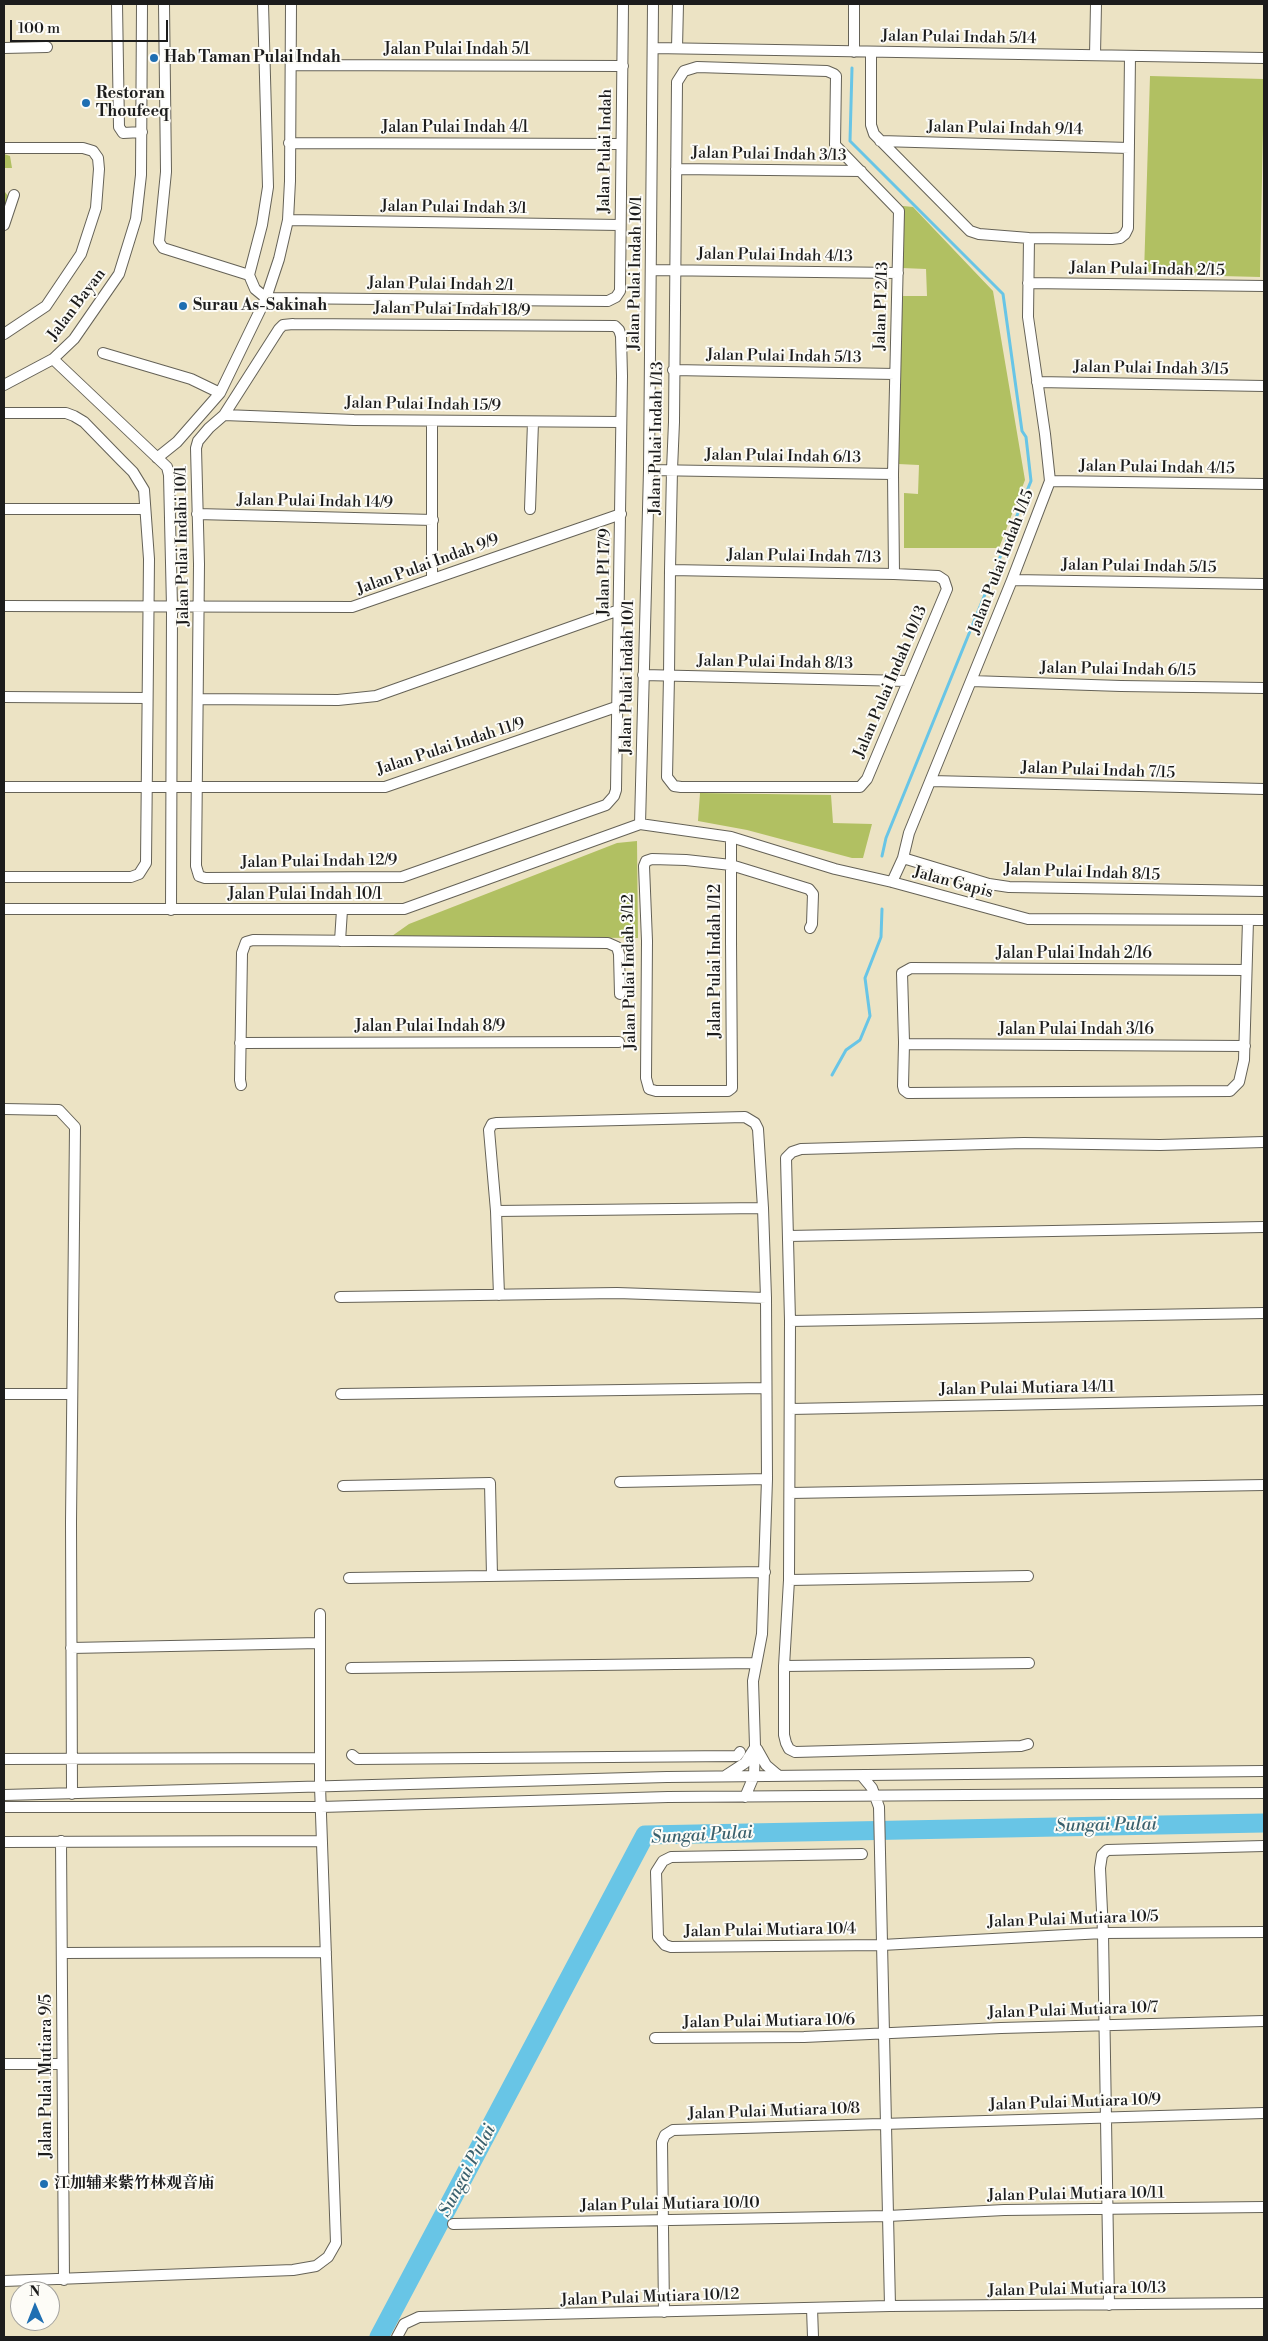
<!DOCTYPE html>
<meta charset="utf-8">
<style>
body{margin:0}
#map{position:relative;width:1268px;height:2341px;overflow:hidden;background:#ece3c4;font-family:"Libre Bodoni",serif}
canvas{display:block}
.frame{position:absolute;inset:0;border:5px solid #1c1c1c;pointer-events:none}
.north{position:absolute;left:10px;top:2281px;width:50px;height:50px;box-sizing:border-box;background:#fdfcf7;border:1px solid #a3a29f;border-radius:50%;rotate:359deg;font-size:14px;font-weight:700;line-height:20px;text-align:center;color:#1c1c1c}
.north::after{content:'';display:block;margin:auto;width:18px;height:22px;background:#1f6fb2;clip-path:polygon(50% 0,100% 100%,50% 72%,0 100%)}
.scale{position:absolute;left:10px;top:20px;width:158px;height:22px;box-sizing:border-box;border:2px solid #1c1c1c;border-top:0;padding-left:6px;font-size:15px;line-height:18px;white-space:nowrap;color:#1c1c1c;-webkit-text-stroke:4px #fdfcf7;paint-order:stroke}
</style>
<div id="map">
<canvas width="1268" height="2341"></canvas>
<div class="frame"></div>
<div class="north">N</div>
<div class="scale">100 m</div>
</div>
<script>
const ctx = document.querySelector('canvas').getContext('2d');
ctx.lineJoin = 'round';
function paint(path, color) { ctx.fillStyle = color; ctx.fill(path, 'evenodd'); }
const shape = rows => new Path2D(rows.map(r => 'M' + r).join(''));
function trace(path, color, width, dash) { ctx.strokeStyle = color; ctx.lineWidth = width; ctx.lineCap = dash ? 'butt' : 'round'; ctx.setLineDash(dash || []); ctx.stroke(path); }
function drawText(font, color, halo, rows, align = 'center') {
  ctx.font = font + ' "Libre Bodoni","Noto Serif SC",serif'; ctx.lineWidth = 4; ctx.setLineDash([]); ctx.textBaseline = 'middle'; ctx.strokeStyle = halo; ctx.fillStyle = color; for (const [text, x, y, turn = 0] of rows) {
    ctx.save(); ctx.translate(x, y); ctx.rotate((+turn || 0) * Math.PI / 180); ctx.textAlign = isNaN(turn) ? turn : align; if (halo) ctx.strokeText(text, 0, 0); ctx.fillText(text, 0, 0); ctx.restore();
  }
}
const green = shape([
 [1150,76,1264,79,1260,277,1144,274],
 [4,154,10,156,12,168,5,168,5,192,8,196,4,208],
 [903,206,913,207,993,291,1025,480,999,548,904,548,904,493,918,494,919,465,898,464,901,296,927,296,926,269,902,268],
 [700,793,831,795,833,823,872,824,863,858,852,858,747,830,698,821],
 [637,841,638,938,392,936,409,924,617,843]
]);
const stream = shape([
 [852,68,850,141,1003,294,1022,431,1026,437,1031,481,886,838,882,856],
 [832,1075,846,1050,860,1040,870,1016,865,978,881,937,882,909]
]);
const river = shape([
 [379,2337,645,1835,1264,1823]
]);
const minor = shape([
 [117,4,119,127,123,133,142,132],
 [164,4,166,172,159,242,163,248,249,275],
 [263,4,268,187,262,225,249,275,255,289,266,298],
 [4,48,47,47],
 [653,48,1264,58],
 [677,48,678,4],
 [854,52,854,4],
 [871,52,871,125,874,134,970,231,979,234,1029,238,1112,239,1120,238,1125,234,1128,228,1130,56],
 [1095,55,1096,4],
 [291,65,623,66],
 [880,141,1129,148],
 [289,143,621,144],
 [4,148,83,148,93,151,98,158,99,169,96,208,81,254,46,306,4,334],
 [676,169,861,171],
 [288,220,620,225],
 [4,225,14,195],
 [651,270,898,273],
 [1028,283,1264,286],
 [266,298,608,301,616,297,620,291,623,4],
 [293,324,615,326,619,330,621,336,622,376,616,790,614,796,606,805,402,877,205,878,199,876,196,866,199,564,196,448,198,441,209,428,224,415,279,329,283,325,293,324],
 [103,353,191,379,220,393],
 [53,359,167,467,169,475,172,607,171,910],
 [673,370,895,374],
 [1037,382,1264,386],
 [4,385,53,359,74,339,119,274,136,219,141,175,142,4],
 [4,413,66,413,74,416,84,422,121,460,133,472,144,490,149,559,146,863,139,874,131,877,4,877],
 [224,415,354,420,621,422],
 [157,458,177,442,220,393,266,298,279,259,288,220,290,181,291,4],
 [649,470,893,474],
 [1050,481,1264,484],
 [4,509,145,509],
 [530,509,533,422],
 [197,514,433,520],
 [670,570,894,574,938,576,944,580,947,589,867,779,860,787,681,787,674,786,667,777,669,676,670,570,672,470,674,422,677,82,684,71,697,67,827,71,834,74,836,76,835,145,899,211,893,474,894,574],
 [432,579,432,421],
 [1012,580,1264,584],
 [4,606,352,607,621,514],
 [643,675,907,681],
 [971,681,1121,686,1264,688],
 [4,697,147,698],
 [199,699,338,700,376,696,619,610],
 [931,781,1264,789],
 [4,787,385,787,616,707],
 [640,824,649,470,653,4],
 [731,837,731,941,732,1085,732,1088,728,1091,656,1091,649,1089,646,1078,647,941,644,866,646,861,652,859,686,860,731,865,809,889,813,894,812,924,810,928],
 [903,858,989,884,1009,887,1264,891],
 [892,882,903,858,909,833,1012,580,1050,481,1045,434,1028,317,1029,238],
 [4,909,404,909,640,824,731,837,835,869,892,882,1028,919,1264,920],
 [340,941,342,910],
 [240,1043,619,1042],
 [904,1043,903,1086,904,1090,908,1093,1230,1091,1239,1082,1244,1060,1248,920],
 [1245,1046,906,1044,904,1042,902,973,911,968,1246,970],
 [241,1085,240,1080,242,953,246,942,253,940,608,943,617,947,619,954,620,994],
 [4,1109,59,1110,75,1127,71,1522,72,1794],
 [496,1211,763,1208],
 [788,1236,1264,1227],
 [499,1295,496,1211,489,1130,492,1124,497,1123,745,1117,755,1123,758,1129,763,1208,766,1298,767,1479,762,1634,753,1681,755,1746,754,1776,745,1797],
 [340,1297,617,1293,766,1298],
 [790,1321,1264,1313],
 [4,1394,72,1394],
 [341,1394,766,1388],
 [790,1409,1264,1400],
 [620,1482,767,1479],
 [343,1486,490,1483,492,1576],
 [790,1493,1264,1485],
 [349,1578,765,1572],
 [789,1580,1028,1576],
 [71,1648,320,1643],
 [784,1666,1029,1663],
 [351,1668,756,1663],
 [1028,1744,1021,1746,795,1752,789,1749,786,1743,784,1735,784,1666,789,1580,790,1321,786,1158,792,1152,801,1149,1024,1143,1160,1145,1264,1142],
 [757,1749,766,1765,779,1776],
 [352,1755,357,1759,737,1756,740,1752],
 [4,1759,320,1758],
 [725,1776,745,1763,754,1749],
 [862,1776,872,1788,879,1807,890,2306],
 [4,1795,667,1777,1264,1771],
 [4,1807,321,1807,668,1797,1264,1793],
 [61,1841,64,2280],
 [4,1842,322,1841],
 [862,1854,671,1857,663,1861,656,1872,658,1937,665,1945,671,1947,882,1945,1103,1933,1264,1932],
 [62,1953,326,1952],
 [655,2038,804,2037,1001,2028,1264,2021],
 [4,2064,62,2064],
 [453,2224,888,2216,1004,2210,1264,2207],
 [4,2281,293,2270,316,2266,328,2257,336,2243,320,1786,320,1614],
 [1109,2305,1103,1933,1100,1868,1102,1855,1107,1850,1264,1846],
 [812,2308,813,2337],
 [664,2312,662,2142,665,2135,673,2130,1264,2113],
 [397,2337,404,2324,419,2317,890,2306,1264,2303]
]);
const markers = [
 [154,58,5,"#1f6fb2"],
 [86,103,5,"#1f6fb2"],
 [183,306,5,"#1f6fb2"],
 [44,2184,5,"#1f6fb2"]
];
const streetNames = [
 ["Jalan Pulai Indah 5/14",959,38,1],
 ["Jalan Pulai Indah 5/1",457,50],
 ["Jalan Pulai Indah 4/1",455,128],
 ["Jalan Pulai Indah 9/14",1005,129,1],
 ["Jalan Pulai Indah",606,151,-89],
 ["Jalan Pulai Indah 3/13",769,155,1],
 ["Jalan Pulai Indah 3/1",454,208,1],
 ["Jalan Pulai Indah 4/13",775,256,1],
 ["Jalan Pulai Indah 2/15",1147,270,1],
 ["Jalan Pulai Indah 10/1",636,273,-89],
 ["Jalan Pulai Indah 2/1",441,285,1],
 ["Jalan Bayan",77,305,-53],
 ["Jalan PI 2/13",882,306,-88],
 ["Jalan Pulai Indah 18/9",452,310,1],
 ["Jalan Pulai Indah 5/13",784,357,1],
 ["Jalan Pulai Indah 3/15",1151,369,1],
 ["Jalan Pulai Indah 15/9",423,405,1],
 ["Jalan Pulai Indah 1/13",657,438,-89],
 ["Jalan Pulai Indah 6/13",783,457,1],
 ["Jalan Pulai Indah 4/15",1157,468,1],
 ["Jalan Pulai Indah 14/9",315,502,1],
 ["Jalan Pulai Indahi 10/1",183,546,-91],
 ["Jalan Pulai Indah 7/13",804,557,1],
 ["Jalan Pulai Indah 1/15",1002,562,-69],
 ["Jalan Pulai Indah 9/9",428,565,-20],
 ["Jalan Pulai Indah 5/15",1139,567,1],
 ["Jalan PI 17/9",605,572,-89],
 ["Jalan Pulai Indah 8/13",775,663,1],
 ["Jalan Pulai Indah 6/15",1118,670,1],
 ["Jalan Pulai Indah 10/1",628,677,-89],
 ["Jalan Pulai Indah 10/13",891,682,-67],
 ["Jalan Pulai Indah 11/9",451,747,-18],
 ["Jalan Pulai Indah 7/15",1098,771,2],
 ["Jalan Pulai Indah 12/9",319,862,-1],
 ["Jalan Pulai Indah 8/15",1082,873,2],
 ["Jalan Gapis",953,883,15],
 ["Jalan Pulai Indah 10/1",305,895],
 ["Jalan Pulai Indah 2/16",1074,954],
 ["Jalan Pulai Indah 1/12",716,961,-90],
 ["Jalan Pulai Indah 3/12",630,972,-91],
 ["Jalan Pulai Indah 8/9",430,1027],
 ["Jalan Pulai Indah 3/16",1076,1030],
 ["Jalan Pulai Mutiara 14/11",1027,1389,-1],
 ["Jalan Pulai Mutiara 10/5",1073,1920,-2],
 ["Jalan Pulai Mutiara 10/4",770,1931,-1],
 ["Jalan Pulai Mutiara 10/7",1073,2011,-2],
 ["Jalan Pulai Mutiara 10/6",769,2022,-1],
 ["Jalan Pulai Mutiara 9/5",47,2076,-90],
 ["Jalan Pulai Mutiara 10/9",1075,2103,-2],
 ["Jalan Pulai Mutiara 10/8",774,2112,-2],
 ["Jalan Pulai Mutiara 10/11",1076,2195,-1],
 ["Jalan Pulai Mutiara 10/10",670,2205,-1],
 ["Jalan Pulai Mutiara 10/13",1077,2290,-1],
 ["Jalan Pulai Mutiara 10/12",650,2298,-2]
];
const poiNames = [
 ["Hab Taman Pulai Indah",164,58],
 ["Restoran",96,94],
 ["Thoufeeq",96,112],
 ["Surau As-Sakinah",193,306],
 ["江加辅来紫竹林观音庙",54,2184]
];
const waterNames = [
 ["Sungai Pulai",1106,1826,-1],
 ["Sungai Pulai",702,1836,-3],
 ["Sungai Pulai",468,2171,-62]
];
paint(green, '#b1c062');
trace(stream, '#68c5e6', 3);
trace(river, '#68c5e6', 19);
trace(minor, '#656257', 12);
trace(minor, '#fff', 10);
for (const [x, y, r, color] of markers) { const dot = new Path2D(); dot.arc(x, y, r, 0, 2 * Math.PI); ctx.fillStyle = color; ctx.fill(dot); trace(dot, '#fdfcf7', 2); }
drawText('16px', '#1c1c1c', '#fdfcf7', streetNames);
drawText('bold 16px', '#1c1c1c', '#fdfcf7', poiNames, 'left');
drawText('italic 18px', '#3a606d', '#fdfcf7', waterNames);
</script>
